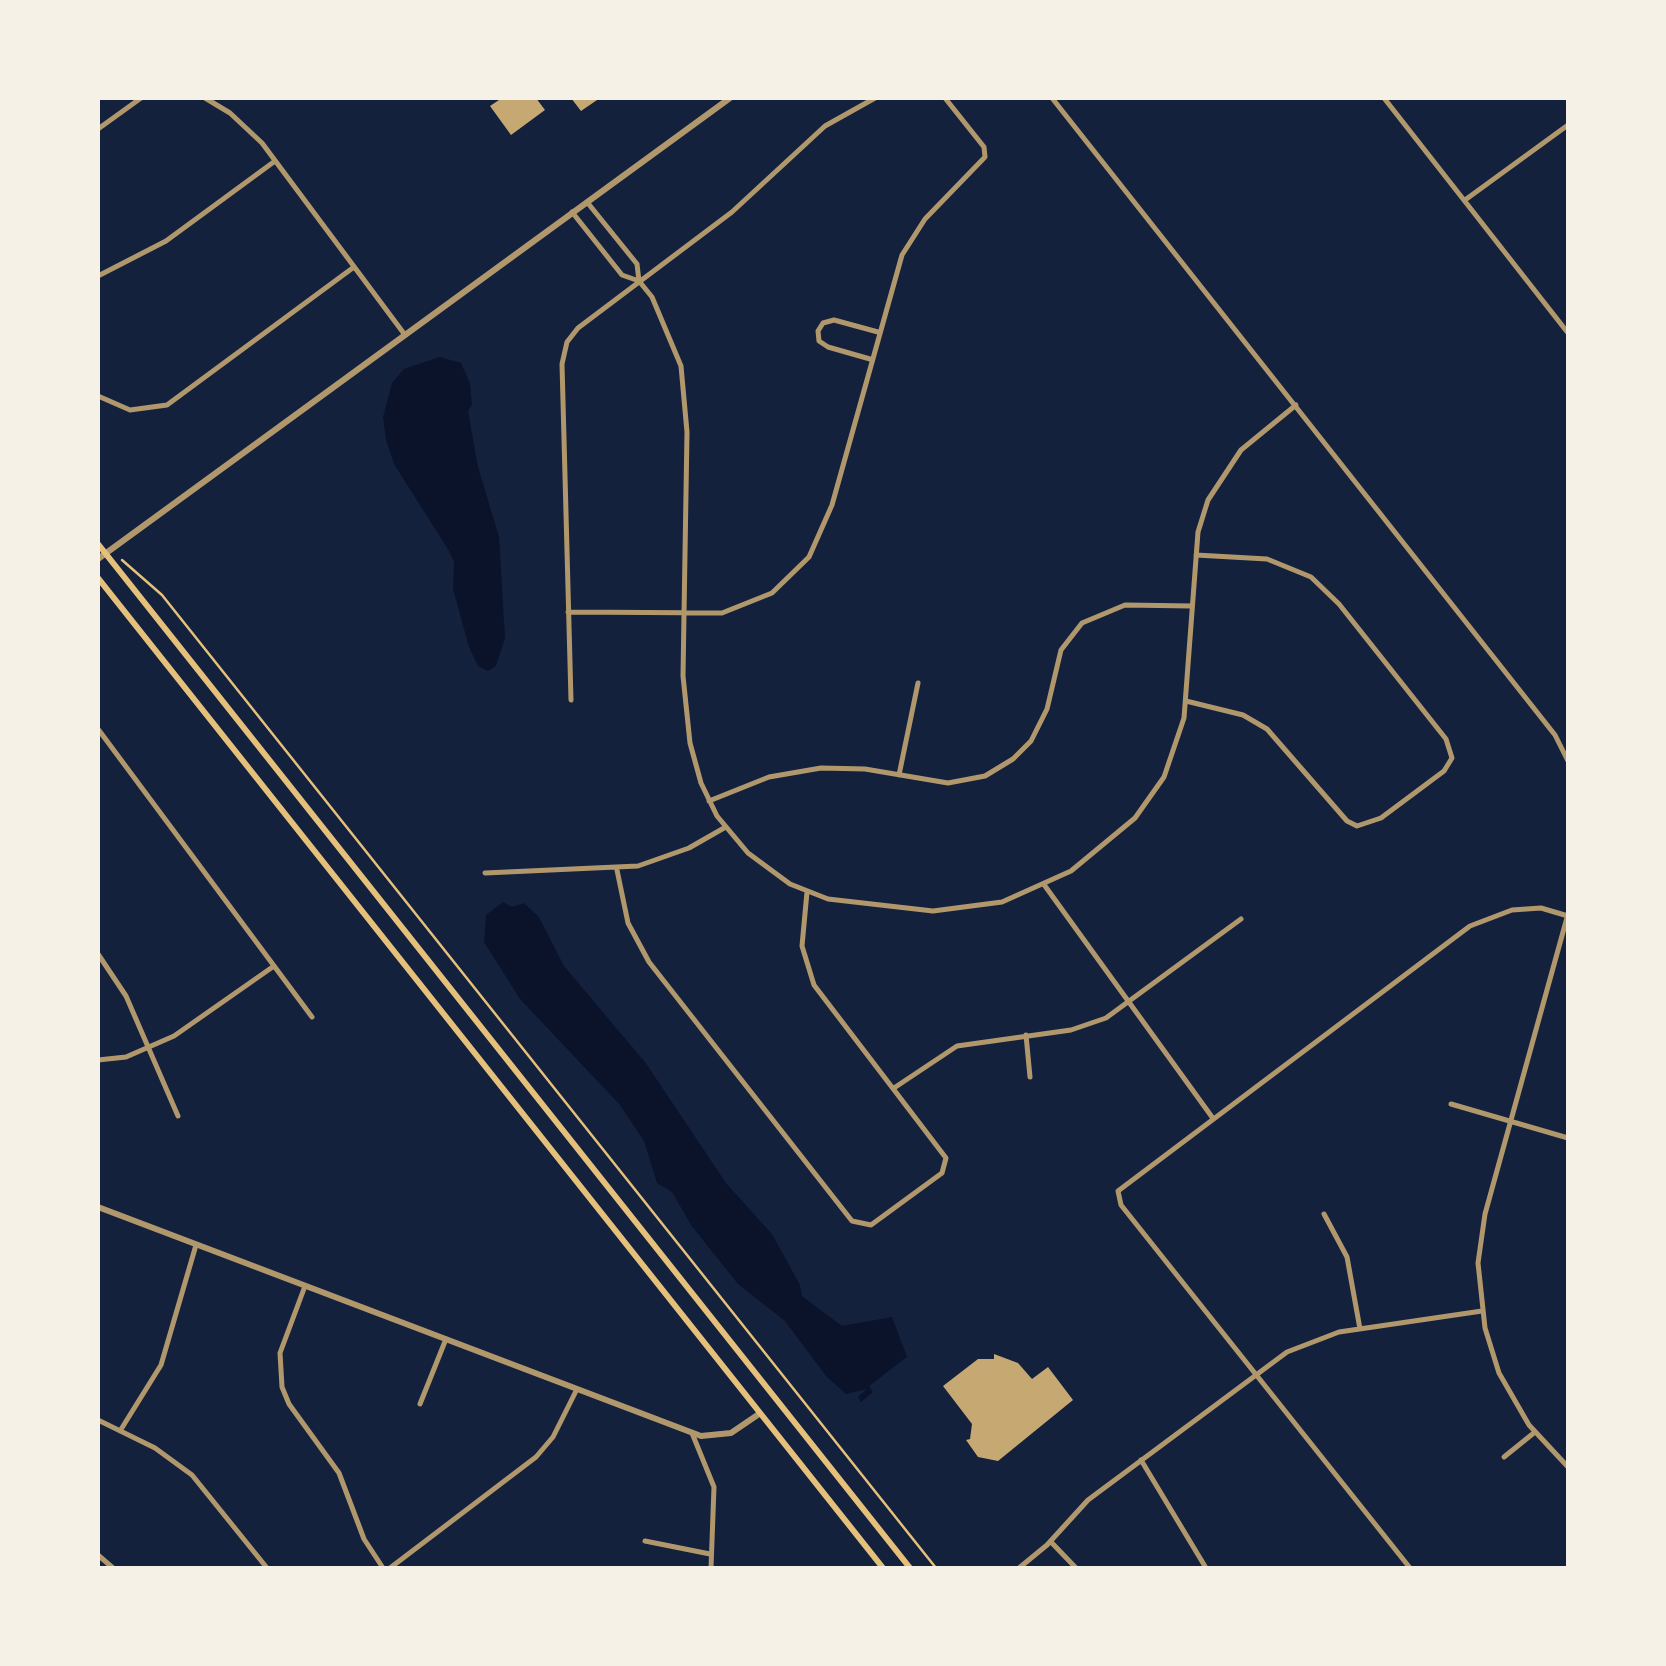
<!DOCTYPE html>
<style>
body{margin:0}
#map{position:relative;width:1666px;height:1666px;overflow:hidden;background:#14213d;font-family:Signika,sans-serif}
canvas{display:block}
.frame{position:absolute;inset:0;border:100px solid #f6f1e7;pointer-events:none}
</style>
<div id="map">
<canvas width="1666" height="1666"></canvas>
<div class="frame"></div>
</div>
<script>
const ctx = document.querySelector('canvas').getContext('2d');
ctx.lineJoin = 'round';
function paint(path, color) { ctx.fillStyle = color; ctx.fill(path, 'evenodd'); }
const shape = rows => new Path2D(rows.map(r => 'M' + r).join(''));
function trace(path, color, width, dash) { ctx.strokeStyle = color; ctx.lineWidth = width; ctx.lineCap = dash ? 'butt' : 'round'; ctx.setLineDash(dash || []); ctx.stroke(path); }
const water = shape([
 [440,357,461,363,470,383,472,405,468,411,478,467,499,537,505,638,496,666,488,671,478,666,469,647,453,589,454,562,449,551,394,464,386,440,383,417,392,383,404,369],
 [503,902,512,907,524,903,539,917,564,966,645,1062,726,1183,772,1234,800,1285,802,1296,842,1326,892,1317,907,1357,869,1386,873,1392,861,1402,858,1397,867,1389,846,1394,826,1376,785,1321,738,1284,691,1225,672,1192,657,1183,644,1141,620,1105,520,999,484,942,486,915]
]);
const building = shape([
 [502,98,536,98,545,110,511,135,490,106],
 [571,98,600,98,581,111],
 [994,1354,1018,1363,1032,1379,1048,1367,1073,1400,998,1461,978,1457,966,1440,970,1439,972,1424,943,1386,978,1359,994,1359]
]);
const path = shape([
 [122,560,162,595,936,1568]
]);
const minor = shape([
 [205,98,230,113,262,143,405,335],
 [1052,98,1555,735,1568,761],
 [1384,98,1568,333],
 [98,129,141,98],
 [1465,200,1568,125],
 [587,202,637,264,639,281],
 [572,212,622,275,639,281,652,297,681,366,687,432,683,676,690,743,701,783,717,816,748,853,790,884,828,899,933,911,1002,902,1071,871,1135,818,1164,777,1184,718,1198,532,1208,500,1241,450,1296,405],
 [98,276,166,241,275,161],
 [870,359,828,347,819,341,818,331,823,323,834,320,878,332],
 [98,396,130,410,167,405,354,267],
 [568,612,722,613,772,593,809,557,832,505,902,255,925,219,985,157,984,147,945,98],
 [571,700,562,364,567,342,578,328,732,212,825,126,875,98],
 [1186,701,1243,715,1267,729,1347,821,1357,826,1381,818,1444,771,1452,758,1446,739,1339,604,1311,577,1267,559,1196,555],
 [98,729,312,1017],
 [899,775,918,683],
 [709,801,769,777,821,768,865,769,948,783,985,776,1013,759,1031,741,1047,709,1061,650,1082,623,1125,605,1192,606],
 [617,870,628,923,649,962,852,1221,871,1225,942,1173,946,1158,814,985,802,946,807,892],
 [485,873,638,866,689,848,724,828],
 [1045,886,1212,1117],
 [1568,914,1485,1214,1478,1263,1485,1328,1499,1373,1529,1425,1568,1467],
 [98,954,126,996,178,1116],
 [1026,1035,1030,1077],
 [98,1060,126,1057,174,1036,274,966],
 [894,1088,957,1046,1071,1030,1106,1018,1241,919],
 [1451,1104,1568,1138],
 [1324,1214,1347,1257,1360,1329],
 [305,1286,280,1353,282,1387,289,1404,339,1473,364,1539,383,1568],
 [420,1404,446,1339],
 [98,1420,155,1448,192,1475,267,1568],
 [120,1431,161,1365,196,1245],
 [692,1433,714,1487,711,1568],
 [1504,1457,1535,1432],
 [1141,1460,1206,1568],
 [645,1541,710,1554],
 [1051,1542,1076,1568],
 [98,1555,113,1568],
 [390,1568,536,1457,553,1437,577,1389],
 [1019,1568,1047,1545,1088,1500,1287,1352,1339,1332,1482,1311],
 [1410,1568,1121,1205,1118,1191,1470,926,1512,910,1541,908,1568,916]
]);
const tertiary = shape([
 [98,559,730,98],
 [98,1207,701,1436,731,1433,759,1414]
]);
const secondary = shape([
 [98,544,910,1568],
 [98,578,883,1568]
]);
paint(water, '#0b132b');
paint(building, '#c6a872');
trace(path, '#e5c07b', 2.5);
trace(minor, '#b1986c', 5);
trace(tertiary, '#b1986c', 6);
trace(secondary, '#e5c07b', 6);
</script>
